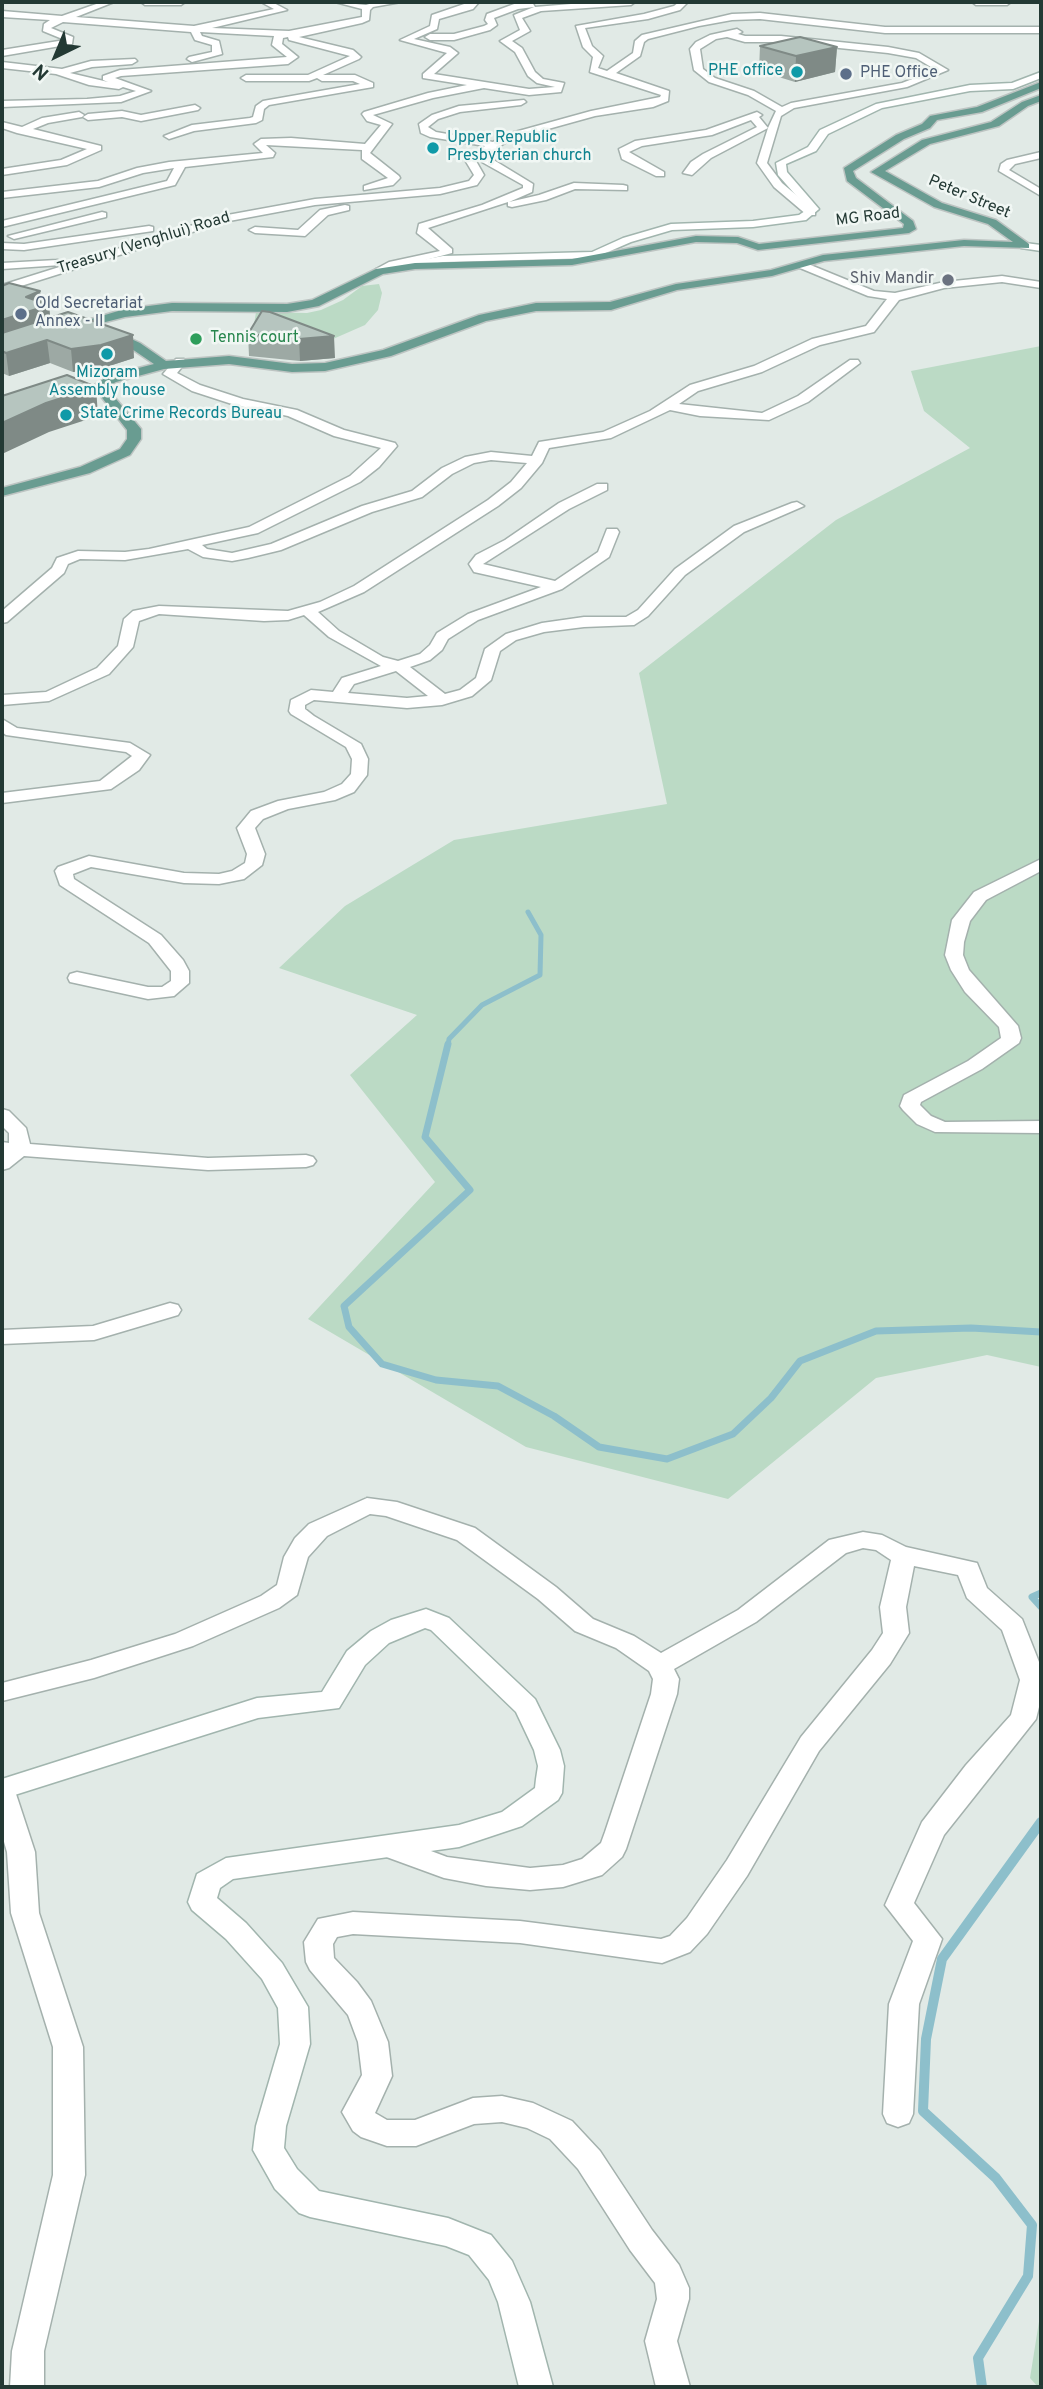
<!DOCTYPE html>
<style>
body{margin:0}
#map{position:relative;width:1043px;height:2389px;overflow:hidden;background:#e1eae6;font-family:Overpass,sans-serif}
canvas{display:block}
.frame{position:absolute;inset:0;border:4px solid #233934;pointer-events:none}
.north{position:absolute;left:21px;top:21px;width:70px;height:70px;-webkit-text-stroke:5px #f1f7f4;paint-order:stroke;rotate:223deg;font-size:19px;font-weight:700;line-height:28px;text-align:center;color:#233934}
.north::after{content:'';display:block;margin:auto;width:24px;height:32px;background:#233934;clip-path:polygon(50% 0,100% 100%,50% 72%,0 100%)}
</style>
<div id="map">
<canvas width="1043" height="2389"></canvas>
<div class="frame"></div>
<div class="north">N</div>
</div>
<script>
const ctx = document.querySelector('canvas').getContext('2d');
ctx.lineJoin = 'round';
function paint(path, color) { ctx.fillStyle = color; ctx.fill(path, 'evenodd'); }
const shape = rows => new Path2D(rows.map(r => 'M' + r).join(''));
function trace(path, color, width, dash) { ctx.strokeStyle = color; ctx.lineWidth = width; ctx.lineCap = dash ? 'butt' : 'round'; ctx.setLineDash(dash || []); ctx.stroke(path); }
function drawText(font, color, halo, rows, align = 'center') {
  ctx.font = font + ' Overpass,sans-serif'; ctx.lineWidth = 5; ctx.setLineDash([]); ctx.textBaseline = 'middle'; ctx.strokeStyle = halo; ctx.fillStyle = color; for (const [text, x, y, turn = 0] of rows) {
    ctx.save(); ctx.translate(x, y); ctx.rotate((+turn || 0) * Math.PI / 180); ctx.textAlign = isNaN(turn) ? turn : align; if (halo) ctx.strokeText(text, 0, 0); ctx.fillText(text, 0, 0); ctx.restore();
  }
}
const green = shape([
 [379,284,382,293,378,310,365,325,333,339,253,331,256,312,307,313,321,310,343,300,362,286],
 [1041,346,1041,1367,987,1355,876,1378,728,1499,526,1447,308,1319,435,1182,350,1075,417,1015,279,968,345,906,454,840,667,804,639,673,836,520,970,448,924,411,911,371],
 [1041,2309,1041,2387,1038,2387,1030,2378]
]);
const streamFar2 = shape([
 [448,1046,449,1039,482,1005,540,975,541,935,528,912]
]);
const streamFar1 = shape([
 [448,1044,425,1137,470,1190,344,1306,349,1327,382,1364,436,1380,498,1386,554,1416,599,1447,667,1459,733,1434,771,1398,800,1361,876,1331,971,1328,1041,1332],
 [1041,1593,1032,1597,1041,1607]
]);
const stream = shape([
 [982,2387,978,2358,1028,2276,1032,2225,996,2178,923,2111,926,2039,942,1959,1041,1822]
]);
const street = shape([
 [102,2,114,2,76,17,194,26,274,9,261,2,272,2,287,10,212,28,289,31,362,17,362,9,335,2,366,5,376,2,401,2,373,7,370,10,369,20,362,23,299,37,353,50,361,57,359,59,323,75,355,75,373,83,373,87,269,105,264,109,262,120,256,123,194,131,169,139,164,136,192,125,250,118,253,117,256,106,263,101,360,84,353,81,322,81,317,78,309,81,246,81,241,78,246,75,308,75,350,56,289,40,288,37,283,38,282,44,298,57,288,64,121,76,115,78,151,91,121,102,2,107,2,101,87,99,120,96,136,91,123,87,119,89,89,85,56,74,2,68,2,62,62,69,91,61,135,59,137,61,132,64,92,67,70,73,108,82,103,80,103,76,120,70,287,57,272,45,274,36,200,32,202,36,219,41,222,54,192,62,187,59,189,57,212,52,212,45,195,40,191,32,63,22,51,28,73,37,72,44,2,56,2,50,65,40,43,31,44,24,50,20,2,17,2,11,62,16,102,2],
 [141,2,185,2,181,5,145,5,141,2],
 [470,2,479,2,473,9,439,19,437,29,414,39,450,47,458,53,434,74,529,89,555,87,537,83,528,76,515,52,500,41,520,30,514,15,534,7,518,9,494,18,497,25,490,30,454,40,430,40,425,37,430,34,454,34,484,26,488,24,485,20,487,14,517,3,532,2,535,7,595,2,635,2,631,5,541,11,522,18,530,31,512,41,522,48,535,72,543,79,564,83,561,92,529,95,484,88,433,98,373,115,392,124,370,153,399,176,400,178,393,185,364,190,364,186,388,178,362,159,362,150,266,145,275,153,273,157,185,167,175,185,2,227,2,221,167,181,174,168,143,173,99,187,2,198,2,192,98,181,137,168,169,162,263,153,254,144,261,139,291,138,365,144,381,125,367,121,362,114,364,112,428,93,467,85,423,78,423,74,447,53,400,40,430,26,432,15,470,2],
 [679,2,688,2,680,10,648,19,585,28,592,46,603,56,598,68,607,71,633,53,635,41,642,35,732,14,760,13,885,27,1041,27,1041,33,885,33,760,19,732,20,699,26,648,39,644,42,640,56,616,73,669,91,668,101,653,107,595,116,512,139,500,146,492,159,533,184,532,192,509,202,539,195,574,183,623,185,627,186,627,190,575,189,546,200,512,207,508,206,508,202,428,228,452,249,452,253,376,273,376,269,389,262,440,251,417,233,419,224,482,205,523,188,523,185,482,162,484,156,476,161,484,175,477,185,440,194,315,205,224,222,2,292,2,285,222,216,315,199,440,188,469,181,474,175,465,160,485,146,430,137,421,133,419,124,432,115,459,106,524,100,526,102,521,105,460,112,438,119,428,127,436,132,493,142,504,135,591,111,660,97,661,95,590,72,593,57,583,47,576,26,644,14,674,6,679,2],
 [972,2,1011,2,1007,5,976,5,972,2],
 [737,29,742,32,738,34,745,36,781,36,888,47,919,53,948,70,907,87,794,108,781,116,767,163,782,183,815,211,815,215,807,215,774,187,757,163,768,128,711,158,692,175,683,173,691,162,703,154,757,127,751,120,712,135,642,146,629,152,664,172,664,176,656,176,622,159,619,149,635,141,706,130,757,112,762,115,759,117,768,128,776,111,748,95,709,82,694,70,690,49,696,42,710,35,737,29],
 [727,37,745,42,781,42,888,53,916,58,936,70,902,83,791,103,782,107,754,91,715,78,703,69,700,49,716,39,727,37],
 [195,105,200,108,198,110,141,121,122,117,88,120,83,117,88,114,122,111,141,115,195,105],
 [79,112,84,115,82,117,48,123,33,129,101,146,101,150,67,165,2,175,2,169,61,160,87,149,17,133,2,128,2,122,22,127,42,118,79,112],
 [1041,152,1041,158,1015,164,1009,170,1041,189,1041,196,999,171,1001,164,1007,160,1041,152],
 [345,205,349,206,349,210,328,215,305,236,255,233,249,230,255,227,298,230,320,210,345,205],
 [102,212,106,213,106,217,14,239,8,236,102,212],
 [149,226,153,227,153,231,24,250,2,249,2,243,24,244,149,226],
 [57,260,61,261,61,265,2,269,2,263,57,260],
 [800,264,808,264,874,291,895,293,944,282,1002,276,1041,282,1041,288,1002,282,944,288,899,300,874,332,820,345,762,372,698,391,679,404,762,413,798,396,850,360,858,360,860,363,808,402,769,420,700,416,670,410,611,438,549,448,542,463,521,488,498,506,364,592,318,612,339,631,383,657,398,661,420,654,430,645,437,633,468,614,541,587,474,572,469,564,476,555,505,540,559,503,597,484,607,484,607,490,569,509,483,564,555,581,598,552,607,529,617,529,619,532,609,557,562,589,478,620,448,639,442,650,430,660,410,667,445,694,460,690,476,678,485,649,506,634,542,623,584,617,626,617,638,610,675,569,734,526,792,503,797,502,804,506,744,532,685,575,648,616,634,625,584,627,544,632,516,640,500,651,491,680,472,696,442,705,407,708,314,700,305,705,305,709,314,716,361,744,368,759,367,775,354,792,335,800,288,809,263,819,255,828,265,854,262,865,244,879,219,884,184,883,91,867,73,874,74,879,161,935,183,960,189,971,189,983,174,996,148,999,70,982,68,978,70,974,77,972,148,987,162,987,171,981,171,971,149,943,60,885,55,871,58,867,89,856,184,873,219,874,232,871,245,863,247,854,237,828,251,811,278,801,324,792,342,784,351,774,352,759,346,747,291,714,289,711,291,700,311,690,333,692,342,678,381,666,329,637,304,615,288,620,264,621,159,614,139,621,133,647,109,674,49,701,2,705,2,695,46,692,97,668,118,646,124,619,133,611,159,606,288,611,320,602,354,586,488,500,511,482,527,463,491,460,474,463,452,474,422,497,372,512,281,550,248,558,232,561,203,557,188,549,125,560,80,559,68,564,64,573,7,622,2,623,2,611,52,568,57,558,78,551,125,552,149,549,249,527,350,476,381,448,334,436,288,416,235,405,192,391,163,374,176,359,184,359,186,362,177,373,200,385,243,399,297,410,344,430,395,443,397,446,379,467,360,482,258,533,202,545,207,549,232,553,271,544,362,506,412,491,442,468,465,457,491,452,532,456,539,442,603,432,650,411,690,385,754,366,812,339,866,326,887,299,868,296,800,268,800,264],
 [396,671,428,696,407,698,348,693,354,684,396,671],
 [2,719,17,728,130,743,150,755,139,770,111,789,2,803,2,793,100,781,132,756,126,752,6,735,2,732,2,719],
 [1041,859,1041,871,986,900,970,921,964,942,963,955,969,970,1018,1026,1021,1038,1019,1043,982,1069,921,1102,920,1105,931,1116,945,1122,1041,1121,1041,1133,935,1132,917,1124,903,1110,900,1106,904,1095,968,1061,1001,1038,999,1027,965,992,951,970,945,955,952,920,974,892,1041,859],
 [2,1109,9,1111,26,1128,30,1144,208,1158,306,1155,313,1157,316,1161,313,1165,306,1167,208,1170,24,1156,9,1168,2,1170,2,1142,9,1143,9,1133,2,1126,2,1109],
 [170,1303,178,1305,181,1310,178,1315,94,1340,2,1344,2,1330,93,1326,170,1303],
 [367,1498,397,1502,475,1528,556,1587,593,1619,634,1636,661,1653,738,1610,829,1540,863,1532,882,1535,906,1547,977,1563,987,1588,1022,1619,1041,1667,1041,1699,1036,1719,944,1835,914,1903,942,1939,919,2004,913,2114,909,2123,898,2127,887,2123,883,2114,889,2004,913,1941,885,1905,922,1822,966,1765,1011,1715,1020,1680,1002,1630,967,1598,958,1575,914,1566,906,1607,909,1633,890,1664,819,1751,747,1876,707,1934,690,1952,662,1963,520,1943,353,1934,337,1937,333,1944,334,1958,357,1982,371,2001,388,2042,392,2076,375,2113,387,2120,415,2120,473,2098,502,2096,533,2103,572,2121,600,2151,652,2230,679,2265,689,2288,689,2299,677,2341,690,2387,656,2387,645,2341,657,2299,655,2283,630,2250,578,2169,550,2139,527,2128,502,2122,474,2124,416,2146,387,2146,361,2137,353,2131,342,2112,362,2075,358,2042,348,2015,310,1970,306,1962,304,1942,318,1919,353,1912,520,1921,661,1939,670,1936,687,1918,727,1860,801,1737,872,1650,883,1633,880,1607,891,1560,876,1550,863,1548,846,1553,756,1622,674,1669,679,1679,677,1694,626,1849,622,1857,602,1875,563,1887,530,1890,486,1886,444,1878,381,1855,377,1847,381,1839,391,1836,447,1857,530,1868,563,1865,582,1859,601,1843,605,1832,651,1694,653,1679,649,1671,616,1648,575,1631,538,1599,457,1540,386,1516,370,1514,327,1536,308,1557,297,1595,279,1608,193,1646,94,1678,2,1701,2,1683,91,1660,175,1634,261,1596,277,1585,284,1557,295,1538,309,1524,367,1498],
 [2,1784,12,1787,16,1794,35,1852,39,1913,83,2047,85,2175,44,2351,44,2387,10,2387,12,2351,53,2175,53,2047,11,1913,7,1852,2,1835,2,1784]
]);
const secondary = shape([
 [1041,72,1041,78,1013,89,970,91,882,108,828,134,816,151,786,164,787,172,819,209,806,220,753,227,672,230,631,242,594,258,443,262,380,274,374,271,380,268,443,256,592,252,623,238,671,224,753,221,799,215,808,209,778,175,776,163,808,147,820,130,876,104,970,85,1012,83,1041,72],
 [1025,243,1041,245,1041,251,1021,248,1019,246,1025,243],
 [426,1609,449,1618,535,1699,560,1750,564,1766,562,1793,558,1800,522,1826,459,1847,233,1879,220,1888,217,1898,246,1923,282,1963,308,2007,310,2044,286,2126,284,2148,297,2169,319,2191,448,2218,491,2235,512,2261,530,2302,553,2387,519,2387,498,2302,489,2280,469,2255,446,2246,310,2217,299,2213,275,2189,253,2150,256,2126,280,2044,278,2008,262,1979,226,1939,192,1910,188,1902,197,1874,226,1858,459,1825,502,1812,535,1788,536,1779,538,1766,534,1750,516,1712,431,1630,425,1628,389,1643,365,1665,339,1708,258,1718,2,1799,2,1779,257,1698,322,1692,347,1651,371,1631,391,1620,426,1609]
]);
const primary = shape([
 [1041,82,1041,88,982,112,937,120,930,128,904,139,853,171,856,178,913,221,916,229,909,233,758,250,737,243,696,242,572,265,415,269,383,274,319,306,287,312,172,311,125,317,67,332,61,328,125,309,172,303,287,304,312,300,376,269,415,263,572,259,696,236,738,237,759,244,903,228,904,224,847,181,844,168,896,135,922,124,930,116,977,107,1041,82],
 [1041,95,1041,101,1028,106,999,126,930,144,885,171,942,203,996,220,1029,244,1029,248,964,246,824,261,772,276,677,290,611,310,536,311,486,321,391,356,325,371,292,372,229,364,164,369,116,382,106,387,141,429,141,439,130,455,90,473,2,496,2,488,80,467,120,449,127,439,127,430,93,386,108,376,154,364,132,349,106,337,106,331,114,331,140,343,166,361,229,356,292,364,325,363,383,350,479,315,536,303,610,302,676,284,771,270,823,255,964,240,1013,242,988,224,934,207,871,172,922,140,991,122,1022,102,1041,95]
]);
const wall = shape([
 [760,46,837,47,835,72,795,82,759,71],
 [2,286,40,291,42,302,49,305,50,317,134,358,103,368,73,372,50,363,9,376,2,373],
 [262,311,335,358,300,361,249,356,248,334]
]);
const shadedWall = shape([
 [837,47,835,72,795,82,796,56],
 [40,291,42,307,49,305,51,327,2,343,2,320,26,297],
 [133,335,134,358,103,368,73,372,71,349],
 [334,336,335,358,300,361,299,339],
 [47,340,50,363,9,376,6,353],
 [96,387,98,416,49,432,2,454,2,423,46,403]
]);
const building = shape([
 [800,37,837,47,796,56,760,46,800,37],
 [9,283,40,291,26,297,49,305,2,320,2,286,9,283],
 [262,311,270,312,334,336,299,339,248,334,262,311],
 [68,312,133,335,101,345,71,349,47,340,6,353,2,351,2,333,68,312],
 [67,375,96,387,46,403,2,423,2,396,67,375]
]);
const markers = [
 [797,72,7,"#0f9aa8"],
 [846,74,7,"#5c6f8a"],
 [433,148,7,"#0f9aa8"],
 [948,280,7,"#6b7280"],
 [21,314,7,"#5c6f8a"],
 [196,339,7,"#2e9e5b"],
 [107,354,7,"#0f9aa8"],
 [66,415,7,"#0f9aa8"]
];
const farCulturenames = [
 ["PHE office",783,72,"right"],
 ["Upper Republic",447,139],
 ["Presbyterian church",447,157],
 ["Mizoram",107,374,"center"],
 ["Assembly house",107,392,"center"],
 ["State Crime Records Bureau",80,415]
];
const farServicenames = [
 ["PHE Office",860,74],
 ["Old Secretariat",35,305],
 ["Annex - II",35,323]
];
const farStreetnames = [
 ["Peter Street",969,198,23],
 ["MG Road",868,218,-7],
 ["Treasury (Venghlui) Road",144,244,-17]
];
const farWorshipnames = [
 ["Shiv Mandir",934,280]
];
const farLeisurenames = [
 ["Tennis court",210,339]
];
paint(green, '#bbdac5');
trace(streamFar2, '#8dbfcb', 5);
trace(streamFar1, '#8dbfcb', 7);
trace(stream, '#8dbfcb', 10);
trace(street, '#a4b1ad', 3);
trace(secondary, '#a1b5ae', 3);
trace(primary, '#bdc4c2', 3);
paint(street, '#fff');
paint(secondary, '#fff');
paint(primary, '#699c91');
paint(wall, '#9da9a4');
paint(shadedWall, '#7f8a86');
paint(building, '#b6c5bf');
trace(building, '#7f8a86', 2);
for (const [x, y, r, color] of markers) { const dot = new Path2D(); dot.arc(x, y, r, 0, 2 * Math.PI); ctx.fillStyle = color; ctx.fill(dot); trace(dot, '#f1f7f4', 2.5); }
drawText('16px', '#0d838f', '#f1f7f4', farCulturenames, 'left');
drawText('16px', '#4e5e75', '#f1f7f4', farServicenames, 'left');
drawText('16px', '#233934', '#f1f7f4', farStreetnames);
drawText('16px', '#5b616d', '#f1f7f4', farWorshipnames, 'right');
drawText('16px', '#27864d', '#f1f7f4', farLeisurenames, 'left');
</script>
